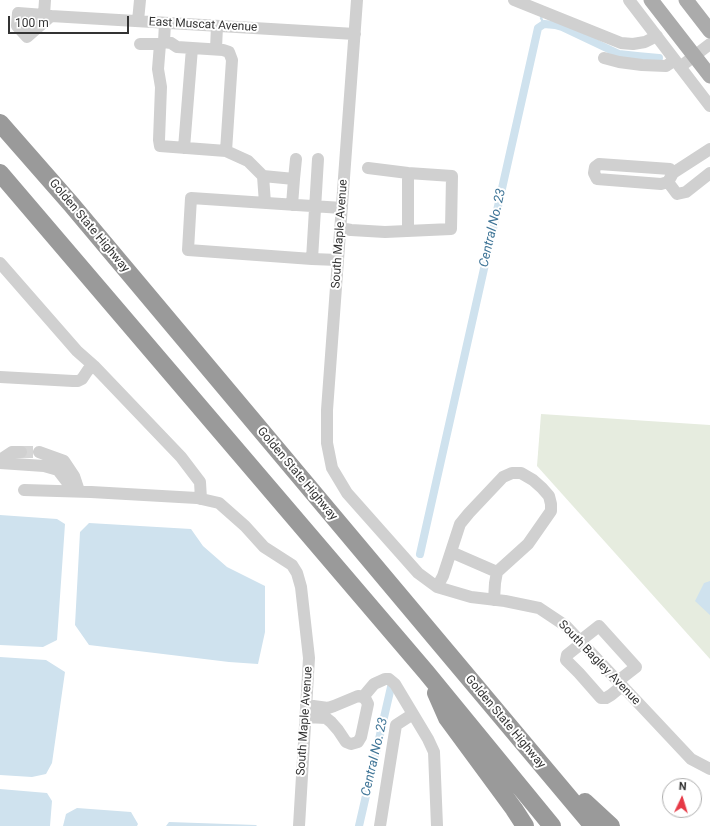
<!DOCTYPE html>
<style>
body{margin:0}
#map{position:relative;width:710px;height:826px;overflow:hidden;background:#fff;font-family:Roboto,sans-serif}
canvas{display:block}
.north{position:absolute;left:662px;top:778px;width:40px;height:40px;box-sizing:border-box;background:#fff;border:1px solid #adadad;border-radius:50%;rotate:4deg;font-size:11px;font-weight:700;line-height:16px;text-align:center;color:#333}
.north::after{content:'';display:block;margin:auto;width:14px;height:18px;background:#e63946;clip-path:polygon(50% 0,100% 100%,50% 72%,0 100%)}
.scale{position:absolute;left:8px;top:16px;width:121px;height:18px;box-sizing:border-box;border:2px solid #333;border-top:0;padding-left:5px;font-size:12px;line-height:14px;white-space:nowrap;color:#333;-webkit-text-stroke:3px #fff;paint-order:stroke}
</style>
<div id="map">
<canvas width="710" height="826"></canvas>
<div class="north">N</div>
<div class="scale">100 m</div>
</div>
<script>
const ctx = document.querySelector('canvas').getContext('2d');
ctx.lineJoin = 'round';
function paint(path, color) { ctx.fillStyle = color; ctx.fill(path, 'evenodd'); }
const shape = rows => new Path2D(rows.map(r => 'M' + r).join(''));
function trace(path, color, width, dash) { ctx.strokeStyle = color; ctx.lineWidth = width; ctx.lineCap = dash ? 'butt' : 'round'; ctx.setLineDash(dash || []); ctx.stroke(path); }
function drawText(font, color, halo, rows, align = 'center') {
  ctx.font = font + ' Roboto,sans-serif'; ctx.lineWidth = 4; ctx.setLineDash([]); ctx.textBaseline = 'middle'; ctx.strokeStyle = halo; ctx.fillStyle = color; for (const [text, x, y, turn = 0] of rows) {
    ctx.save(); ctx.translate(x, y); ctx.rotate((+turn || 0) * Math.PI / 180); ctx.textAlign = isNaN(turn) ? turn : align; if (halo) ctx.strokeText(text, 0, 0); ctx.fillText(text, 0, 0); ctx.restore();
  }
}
const green = shape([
 [541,414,710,425,710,659,537,466]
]);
const water = shape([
 [0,515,57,519,65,524,57,640,43,647,0,645],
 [89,523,191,529,203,546,227,567,265,586,265,632,258,664,229,662,89,645,75,625,80,532],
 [710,581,710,615,695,601,704,583],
 [0,657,46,660,65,672,52,763,46,774,32,777,0,775],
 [0,789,47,793,52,801,50,826,0,826],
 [77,808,131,812,138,824,137,826,63,826,66,814],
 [169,822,256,825,257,826,166,826]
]);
const stream = shape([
 [541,18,544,24]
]);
const canal = shape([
 [420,554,538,28,544,24,555,25,562,27,619,54,637,56,659,58],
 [359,826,391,687]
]);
const minorTunnel = shape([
 [21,452,39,452]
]);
const minor = shape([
 [357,0,327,410,327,443,332,468,347,493,418,573,437,587,471,597,505,601,539,608,566,626,691,759,710,769],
 [514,0,621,43,633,44,645,42,657,36],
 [629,0,710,106],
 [18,13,44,15,51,16,27,37,17,26,18,13],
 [44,15,45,0],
 [51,16,355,34],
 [138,21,140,0],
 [164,42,171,43,177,47,223,50,229,52,232,60,226,151],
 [140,44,160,44,164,42,165,23],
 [160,44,158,69,161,87,159,140,160,146,226,151,248,161,263,176,265,203],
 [216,49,217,26],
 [604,58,619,62,642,65,666,66,675,60],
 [680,67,710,44],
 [184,148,192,48],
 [318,159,312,259,338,260],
 [673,173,670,169,599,164,595,167,594,173,597,179,661,184,668,182,673,173,710,149],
 [263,176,294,179,292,205],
 [294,179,296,159],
 [668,182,677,194,686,192,710,173],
 [340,228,351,230,385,232,451,229,452,176,408,173,368,168],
 [408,231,408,173],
 [312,259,188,250,191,198,342,208],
 [0,263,77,351,94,366,88,370,82,379,78,381,73,381,0,377],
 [94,366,181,457,200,482,201,499],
 [39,452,64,461,74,476,79,491],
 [0,460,12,452,21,452],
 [0,463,44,466,58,470,71,487,79,491],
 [24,490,91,492,197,498,219,503,245,526,264,547,292,565,297,573,301,587,309,658,299,826],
 [451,552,497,572],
 [437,587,443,576,460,524,469,513,503,477,512,473,521,473,533,480,542,488,549,496,551,504,551,511,528,544,497,572,495,583,494,600],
 [580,641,599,626,636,667,618,681],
 [582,643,567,655,566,660,579,673,601,698,606,698,611,695,622,686],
 [363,697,374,684,385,679,389,679,395,684,428,739,434,752,437,826],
 [306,717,326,718,331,722,338,730,346,742,351,744,358,742,361,737,368,704,366,700,363,697,358,696,334,706,328,708,306,705],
 [380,826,396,725,413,714]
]);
const major = shape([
 [651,0,710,76],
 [686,0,710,31]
]);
const highway = shape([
 [0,123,71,204,593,826],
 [0,173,426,672,552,826],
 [436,693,447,718,514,809,525,826],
 [585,802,611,826]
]);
const streetNames = [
 ["East Muscat Avenue",203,25,3],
 ["Golden State Highway",89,226,50],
 ["South Maple Avenue",340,234,-86],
 ["Golden State Highway",297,474,50],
 ["South Bagley Avenue",599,663,46],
 ["South Maple Avenue",305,721,-86],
 ["Golden State Highway",505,722,50]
];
const waterNames = [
 ["Central No. 23",493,228,-77],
 ["Central No. 23",375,757,-77]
];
paint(green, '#e6ecdf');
paint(water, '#cfe2ee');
trace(stream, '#cfe2ee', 2.5);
trace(canal, '#cfe2ee', 8);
trace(minorTunnel, '#d6d6d6', 12, [12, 6]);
trace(minor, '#d0d0d0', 12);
trace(major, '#ababab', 15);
trace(highway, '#9a9a9a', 18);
drawText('12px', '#333', '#fff', streetNames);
drawText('italic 13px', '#3f7597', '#fff', waterNames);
</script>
